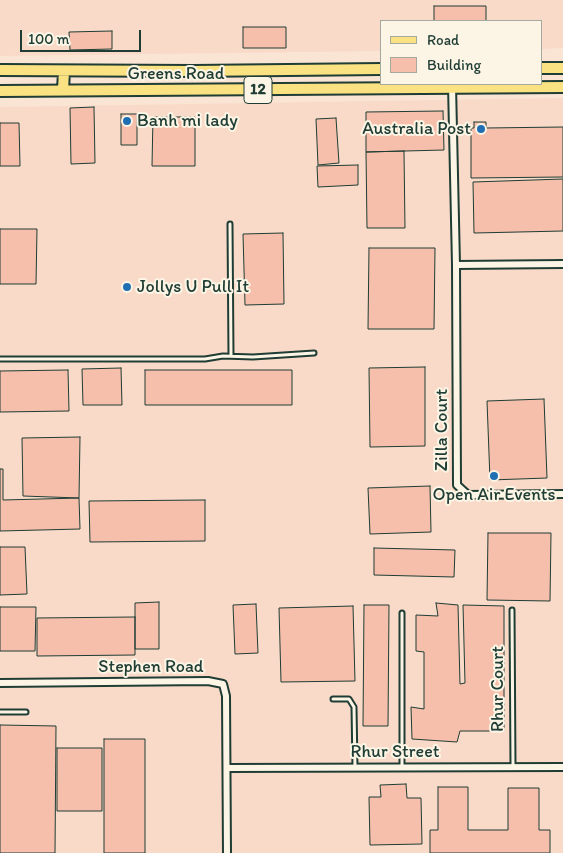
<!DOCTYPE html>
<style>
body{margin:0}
#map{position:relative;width:563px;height:853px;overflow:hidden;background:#fae5d4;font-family:Itim,sans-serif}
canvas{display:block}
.legend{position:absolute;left:380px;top:20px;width:162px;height:65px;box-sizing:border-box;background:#fcf5e5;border:1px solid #a4ab9e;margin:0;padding:6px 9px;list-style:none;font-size:15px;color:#1f3d34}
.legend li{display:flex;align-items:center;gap:10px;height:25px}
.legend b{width:25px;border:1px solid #a4ab9e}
.scale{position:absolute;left:20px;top:30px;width:121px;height:22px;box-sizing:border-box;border:2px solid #1f3d34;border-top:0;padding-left:6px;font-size:15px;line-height:18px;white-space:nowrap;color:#1f3d34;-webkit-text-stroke:4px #fcf5e5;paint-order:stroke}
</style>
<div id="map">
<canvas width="563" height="853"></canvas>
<ul class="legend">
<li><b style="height:6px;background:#fae181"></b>Road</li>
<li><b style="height:14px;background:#f6bfab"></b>Building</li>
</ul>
<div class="scale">100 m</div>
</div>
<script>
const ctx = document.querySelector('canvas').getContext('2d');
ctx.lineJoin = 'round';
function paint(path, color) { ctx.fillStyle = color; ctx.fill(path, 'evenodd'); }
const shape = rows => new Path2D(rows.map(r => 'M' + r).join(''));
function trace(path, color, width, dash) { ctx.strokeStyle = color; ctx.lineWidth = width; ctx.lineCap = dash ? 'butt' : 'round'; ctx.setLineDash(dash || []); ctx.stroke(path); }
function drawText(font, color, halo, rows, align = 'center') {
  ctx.font = font + ' Itim,sans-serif'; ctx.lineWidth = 4; ctx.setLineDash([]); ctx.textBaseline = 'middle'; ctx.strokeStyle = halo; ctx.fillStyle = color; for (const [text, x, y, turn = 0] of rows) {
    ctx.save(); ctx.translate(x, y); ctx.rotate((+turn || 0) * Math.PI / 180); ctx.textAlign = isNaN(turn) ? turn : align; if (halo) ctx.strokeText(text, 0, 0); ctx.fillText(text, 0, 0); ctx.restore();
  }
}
const built = shape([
 [0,0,563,0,563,48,542,49,542,21,382,21,382,51,0,56],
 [563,98,563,853,0,853,0,107]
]);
const building = shape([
 [434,6,486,6,486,21,434,21,434,6],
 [243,27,286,27,286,48,243,48,243,27],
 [112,31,112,49,70,50,69,32,112,31],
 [94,107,95,163,71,164,70,108,94,107],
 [443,111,444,150,366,152,366,112,443,111],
 [121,114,137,114,137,145,121,145,121,114],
 [153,117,195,117,195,166,152,166,153,117],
 [336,118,339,163,318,165,316,119,336,118],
 [474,122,486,122,486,128,563,127,563,177,471,178,471,128,474,128,474,122],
 [0,123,19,123,20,166,0,166,0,123],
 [404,151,405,228,367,228,366,152,404,151],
 [358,165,358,185,318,187,317,166,358,165],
 [563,179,563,231,474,233,473,182,563,179],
 [0,229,37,229,36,284,0,284,0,229],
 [283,233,284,304,245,305,243,234,283,233],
 [369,248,435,248,434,329,368,329,369,248],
 [425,367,425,446,370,447,369,368,425,367],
 [121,368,122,405,83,405,82,369,121,368],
 [68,370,69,411,0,412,0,371,68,370],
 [145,370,292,370,292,405,145,405,145,370],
 [544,399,547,478,490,480,487,401,544,399],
 [80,437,79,498,23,496,22,438,80,437],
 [0,469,3,469,3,500,79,498,80,529,0,531,0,469],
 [430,486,431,532,370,534,368,488,430,486],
 [205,500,205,541,90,542,89,501,205,500],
 [488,533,551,533,550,601,487,600,488,533],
 [0,547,25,547,27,594,0,595,0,547],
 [374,548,455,550,454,577,374,575,374,548],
 [159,602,159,649,135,649,135,603,159,602],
 [436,603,458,605,460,684,465,683,463,605,504,606,504,731,460,731,457,742,412,739,411,707,424,709,424,652,416,651,416,615,438,616,436,603],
 [256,604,258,653,235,654,233,605,256,604],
 [364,605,389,605,388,726,363,726,364,605],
 [353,606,355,681,281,682,279,608,353,606],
 [0,607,36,607,35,651,0,651,0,607],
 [135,617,135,655,37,656,37,618,135,617],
 [0,725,56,726,55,853,0,853,0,725],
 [104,739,145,739,145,853,104,853,104,739],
 [57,748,102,748,102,811,57,811,57,748],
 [406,784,407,798,421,798,422,844,370,845,369,797,381,797,380,785,406,784],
 [438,787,468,787,468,830,508,830,508,788,539,788,539,830,550,830,550,853,430,853,430,830,438,830,438,787]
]);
const service = shape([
 [230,224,231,356],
 [0,359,205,359,223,356,253,357,314,353],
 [512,610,513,766],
 [333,699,349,699,354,707,355,767],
 [0,712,26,712],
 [402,766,402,613]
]);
const minor = shape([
 [452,85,456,265,563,264],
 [456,265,457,485,468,495,563,494],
 [0,683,208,681,223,684,226,696,227,853],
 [227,768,563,767]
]);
const primary = shape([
 [542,68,563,68],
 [0,70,193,71,382,69],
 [63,90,64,71],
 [0,91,563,87]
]);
const markers = [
 [127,121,5,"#1f6fb2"],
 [481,129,5,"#1f6fb2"],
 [127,287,5,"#1f6fb2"],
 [494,476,5,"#1f6fb2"]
];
const shields = [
 [258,90,28]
];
const shieldNames = [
 ["12",258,90]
];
const streetNames = [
 ["Greens Road",176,74],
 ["Zilla Court",442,430,-90],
 ["Stephen Road",151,667],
 ["Rhur Court",498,689,-90],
 ["Rhur Street",395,752]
];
const poiNames = [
 ["Banh mi lady",137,121],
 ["Australia Post",471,129,"right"],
 ["Jollys U Pull It",137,287],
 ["Open Air Events",494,495,"center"]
];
paint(built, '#f9dac8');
paint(building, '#f6bfab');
trace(building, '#1f3d34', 1);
trace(service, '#1f3d34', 7);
trace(minor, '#1f3d34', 10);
trace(primary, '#1f3d34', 14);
trace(service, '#fcf5e5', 3);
trace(minor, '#fcf5e5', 6);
trace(primary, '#fae181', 10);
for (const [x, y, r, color] of markers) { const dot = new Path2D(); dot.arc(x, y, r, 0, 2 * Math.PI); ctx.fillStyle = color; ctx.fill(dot); trace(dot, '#fcf5e5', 2); }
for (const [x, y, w] of shields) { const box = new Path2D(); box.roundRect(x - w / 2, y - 13.5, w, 27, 4); ctx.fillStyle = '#fcf5e5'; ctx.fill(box); trace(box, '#1f3d34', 1); }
drawText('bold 16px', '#1f3d34', null, shieldNames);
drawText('18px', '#1f3d34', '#fcf5e5', streetNames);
drawText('18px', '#1f3d34', '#fcf5e5', poiNames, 'left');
</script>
